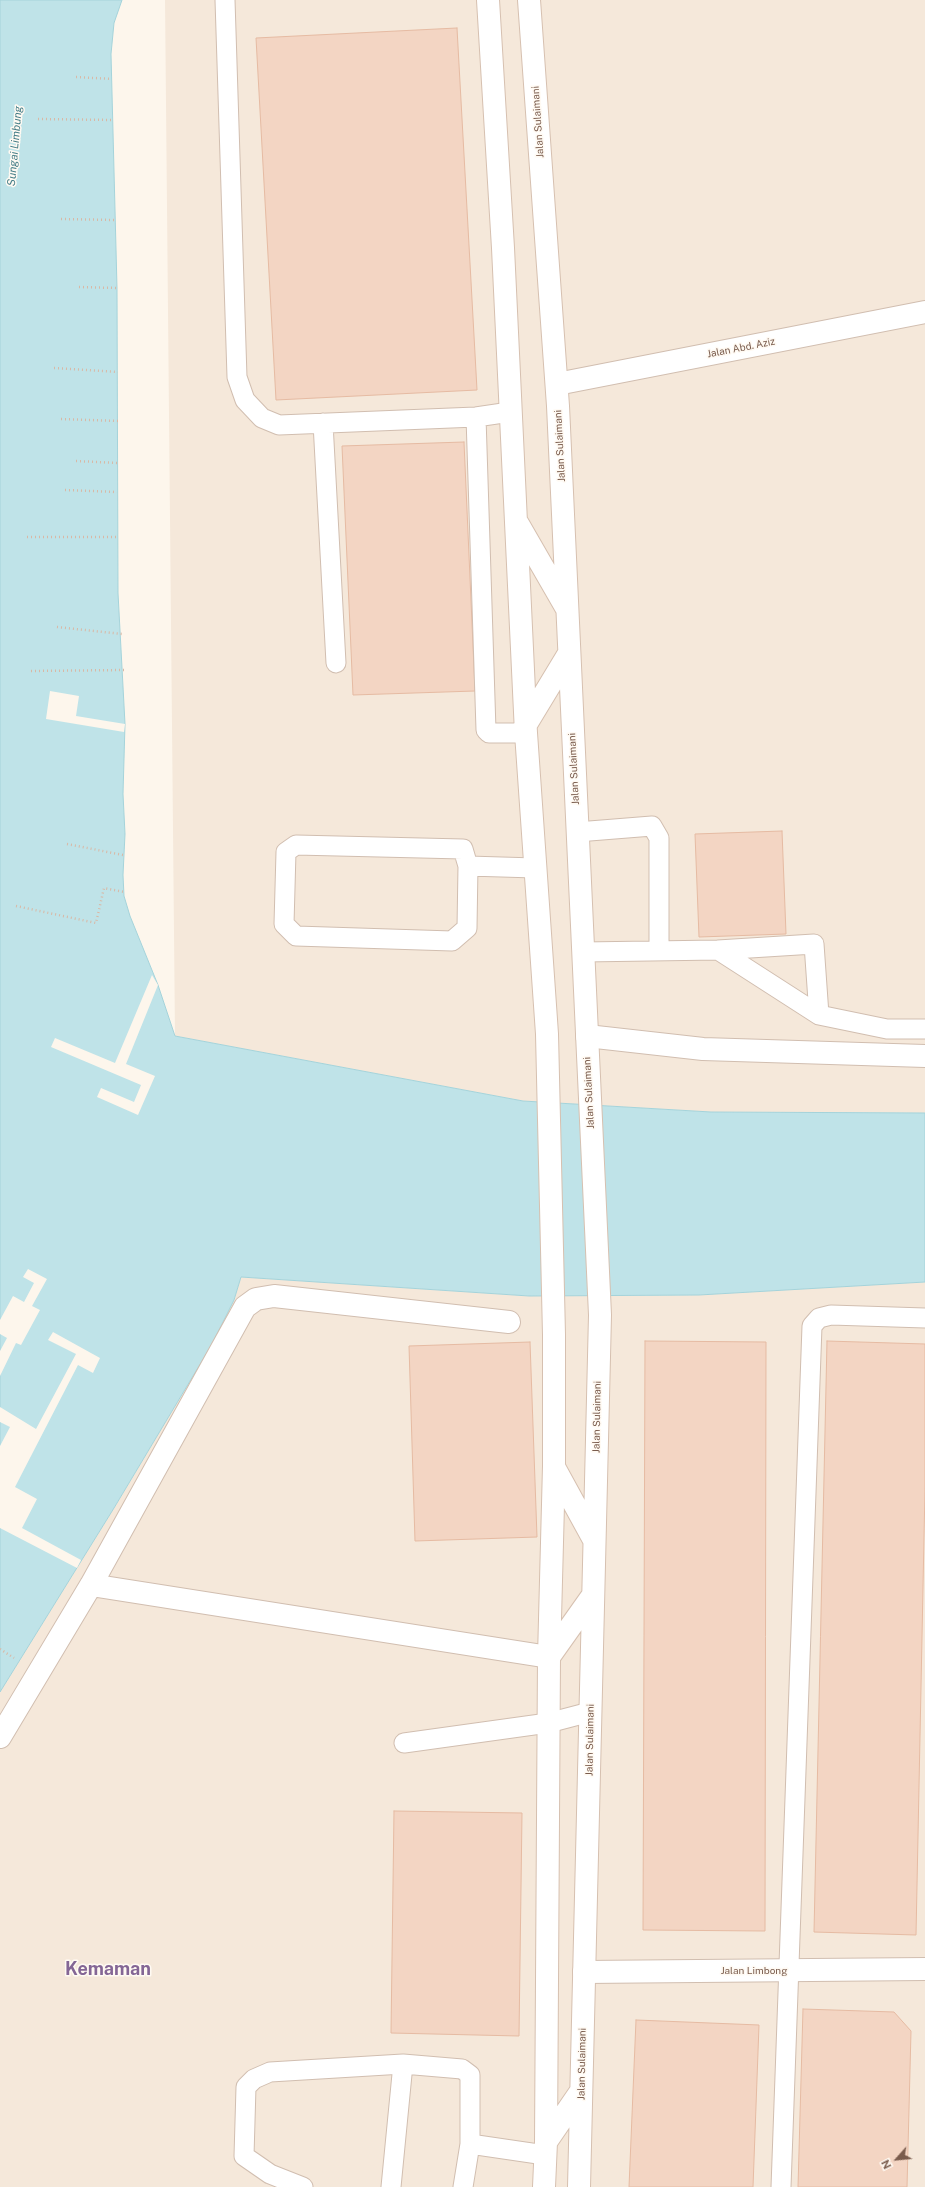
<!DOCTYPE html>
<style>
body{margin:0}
#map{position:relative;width:925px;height:2187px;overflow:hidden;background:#fdf6ec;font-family:"Public Sans",sans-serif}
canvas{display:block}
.north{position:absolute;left:877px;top:2139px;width:40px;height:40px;-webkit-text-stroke:3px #fffaf3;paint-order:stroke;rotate:243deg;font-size:11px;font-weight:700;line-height:16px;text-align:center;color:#7a5c4d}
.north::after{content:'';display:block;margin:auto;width:14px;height:18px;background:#7a5c4d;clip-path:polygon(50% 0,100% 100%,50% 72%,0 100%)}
</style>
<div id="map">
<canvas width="925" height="2187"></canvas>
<div class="north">N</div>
</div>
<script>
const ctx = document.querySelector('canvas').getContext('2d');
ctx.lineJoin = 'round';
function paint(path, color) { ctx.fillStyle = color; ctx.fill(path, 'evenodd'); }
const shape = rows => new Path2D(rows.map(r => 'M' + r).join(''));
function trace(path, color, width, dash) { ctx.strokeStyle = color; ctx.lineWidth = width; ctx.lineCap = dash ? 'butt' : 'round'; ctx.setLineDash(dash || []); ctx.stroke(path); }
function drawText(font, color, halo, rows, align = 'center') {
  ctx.font = font + ' "Public Sans",sans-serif'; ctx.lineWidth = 3; ctx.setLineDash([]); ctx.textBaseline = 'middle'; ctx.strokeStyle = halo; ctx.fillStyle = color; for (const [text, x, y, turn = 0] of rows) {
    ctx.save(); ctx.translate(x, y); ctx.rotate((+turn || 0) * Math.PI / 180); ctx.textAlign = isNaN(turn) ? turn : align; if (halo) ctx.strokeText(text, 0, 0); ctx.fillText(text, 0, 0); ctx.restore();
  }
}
const residential = shape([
 [165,0,925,0,925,1113,711,1112,523,1101,175,1036],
 [241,1277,529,1296,699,1295,925,1282,925,2187,0,2187,0,1692,114,1508,211,1346,234,1300]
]);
const water = shape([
 [0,0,122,0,114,23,111,54,117,288,118,593,125,724,123,794,125,834,123,875,124,896,130,916,158,985,175,1036,523,1101,711,1112,925,1113,925,1282,699,1295,529,1296,241,1277,234,1300,211,1346,114,1508,0,1692,0,0]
]);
const pier = shape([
 [50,691,79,696,76,716,125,724,124,732,46,719],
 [152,975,158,985,126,1064,155,1076,138,1115,97,1097,101,1088,134,1102,141,1085,51,1047,55,1038,115,1063],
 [28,1269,47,1279,32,1306,40,1310,21,1345,16,1343,0,1376,0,1351,7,1338,0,1334,0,1320,13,1296,24,1302,34,1283,23,1277],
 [53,1332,100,1358,93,1373,78,1365,15,1487,37,1499,22,1528,81,1560,77,1568,0,1528,0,1446,10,1427,0,1422,0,1407,36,1429,76,1354,48,1340]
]);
const building = shape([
 [457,28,477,390,276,400,256,38,457,28],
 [464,442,475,691,353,695,342,446,464,442],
 [782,831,786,934,699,937,695,834,782,831],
 [645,1341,766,1342,765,1931,643,1930,645,1341],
 [827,1341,925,1344,925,1488,916,1935,814,1932,827,1341],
 [530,1342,537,1537,415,1541,409,1346,530,1342],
 [394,1811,522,1813,519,2036,391,2033,394,1811],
 [803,2009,894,2012,911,2031,907,2187,798,2187,803,2009],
 [636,2020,759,2025,753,2187,629,2187,636,2020]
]);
const path = shape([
 [76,77,112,79],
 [38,119,113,120],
 [61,219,115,220],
 [79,287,117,288],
 [54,368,118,372],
 [61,419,118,421],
 [76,461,118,463],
 [65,490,117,492],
 [27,537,117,537],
 [57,627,122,634],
 [31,671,124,670],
 [67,844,123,855],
 [16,906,96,923,104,888,124,892],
 [0,1649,14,1658]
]);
const service = shape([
 [225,0,237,377,245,400,262,418,279,425,476,417,510,412],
 [476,417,486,730,489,733,526,733],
 [323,423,336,663],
 [577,832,652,826,659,838,659,950],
 [468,866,463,849,296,845,286,852,284,924,296,936,452,941,467,928,468,866,535,868],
 [718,950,814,944,819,1015],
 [583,952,718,950,819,1015,887,1029,925,1029],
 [404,1743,548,1723,590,1712],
 [403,2064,462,2069,470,2075,470,2144,545,2155],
 [303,2187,270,2174,244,2156,246,2087,254,2079,270,2072,403,2064,391,2187],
 [463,2187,470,2144],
 [781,2187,812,1326,819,1318,831,1315,925,1318]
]);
const minor = shape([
 [557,384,925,312],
 [587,1036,703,1049,925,1056],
 [91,1585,549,1657],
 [0,1737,91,1585,245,1307,256,1299,274,1296,509,1322],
 [584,1972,925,1969]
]);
const secondary = shape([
 [488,0,503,248,526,733,547,1034,554,1335,554,1466,549,1657,546,2142,544,2187],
 [529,0,558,406,600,1315,579,2187],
 [518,524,567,609],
 [525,726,568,655],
 [554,1467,594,1540],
 [549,1657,593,1595],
 [546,2142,581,2091]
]);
const streetNames = [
 ["Jalan Sulaimani",538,122,-94],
 ["Jalan Abd. Aziz",741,348,-11],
 ["Jalan Sulaimani",560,446,-93],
 ["Jalan Sulaimani",574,769,-93],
 ["Jalan Sulaimani",589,1093,-93],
 ["Jalan Sulaimani",597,1417,-89],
 ["Jalan Sulaimani",590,1740,-89],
 ["Jalan Limbong",754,1971],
 ["Jalan Sulaimani",582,2064,-89]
];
const waterNames = [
 ["Sungai Limbung",15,146,-85]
];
const townNames = [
 ["Kemaman",108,1969]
];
paint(residential, '#f5e8da');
paint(water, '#bfe3e8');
trace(water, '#a5d3da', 1);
paint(pier, '#fdf6ec');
paint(building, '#f3d5c3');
trace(building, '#e6bba3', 1);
trace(service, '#d1beb0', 21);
trace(minor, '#d1beb0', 24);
trace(secondary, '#d6c0b0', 24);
trace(path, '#d9b8a5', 2.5, [1, 3]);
trace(service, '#fff', 19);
trace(minor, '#fff', 22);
trace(secondary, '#fff', 22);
drawText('10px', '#7a5c4d', '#fffaf3', streetNames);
drawText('italic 11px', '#437c86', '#fffaf3', waterNames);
drawText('bold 18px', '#846695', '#fffaf3', townNames);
</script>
